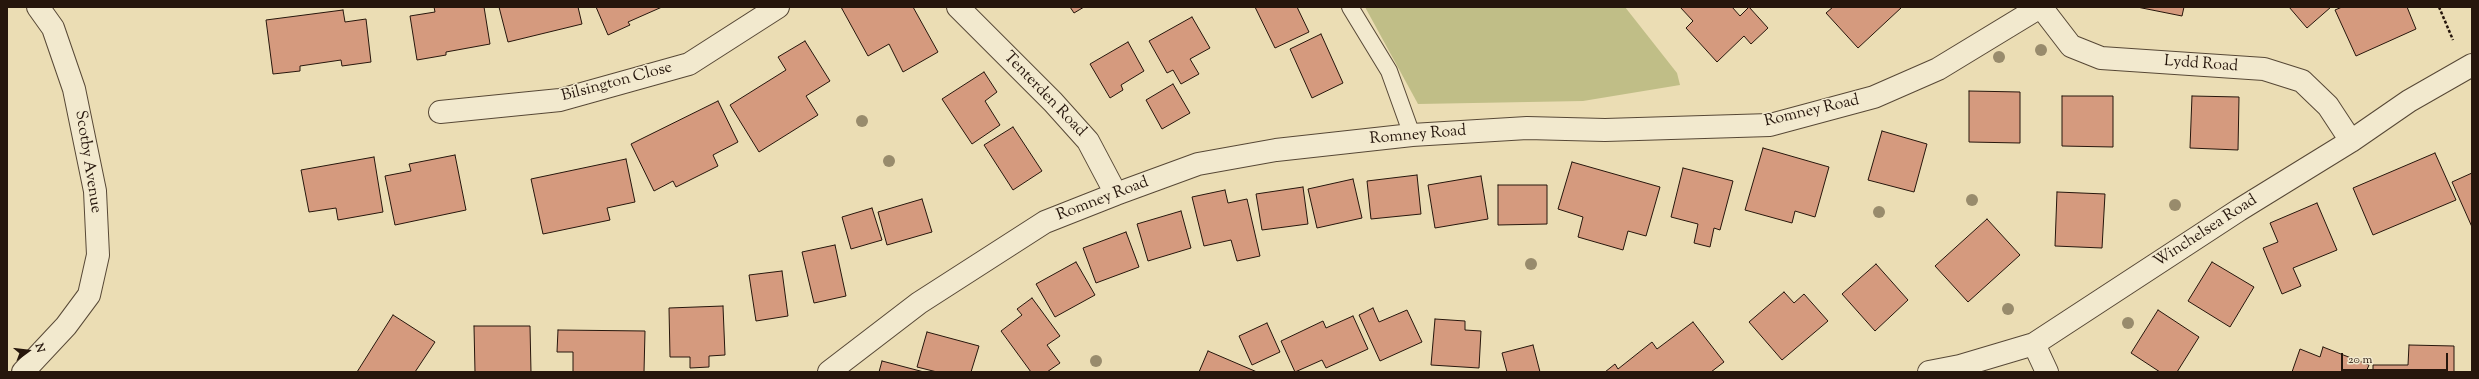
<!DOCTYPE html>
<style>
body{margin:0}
#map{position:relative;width:2479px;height:379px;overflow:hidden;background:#ebddb4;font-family:"Sorts Mill Goudy",serif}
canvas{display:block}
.frame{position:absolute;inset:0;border:8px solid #26160c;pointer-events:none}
.north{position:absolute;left:8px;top:331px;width:40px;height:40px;-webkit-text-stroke:3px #f2e9ce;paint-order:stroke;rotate:75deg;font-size:11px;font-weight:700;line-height:16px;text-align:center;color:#26160c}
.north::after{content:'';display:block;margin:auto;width:14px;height:18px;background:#26160c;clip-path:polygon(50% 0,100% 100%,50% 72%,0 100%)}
.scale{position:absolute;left:2341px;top:353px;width:107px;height:18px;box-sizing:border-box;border:2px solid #26160c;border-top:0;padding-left:5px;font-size:12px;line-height:14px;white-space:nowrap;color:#26160c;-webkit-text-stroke:3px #f2e9ce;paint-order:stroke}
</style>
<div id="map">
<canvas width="2479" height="379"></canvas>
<div class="frame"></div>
<div class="north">N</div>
<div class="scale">20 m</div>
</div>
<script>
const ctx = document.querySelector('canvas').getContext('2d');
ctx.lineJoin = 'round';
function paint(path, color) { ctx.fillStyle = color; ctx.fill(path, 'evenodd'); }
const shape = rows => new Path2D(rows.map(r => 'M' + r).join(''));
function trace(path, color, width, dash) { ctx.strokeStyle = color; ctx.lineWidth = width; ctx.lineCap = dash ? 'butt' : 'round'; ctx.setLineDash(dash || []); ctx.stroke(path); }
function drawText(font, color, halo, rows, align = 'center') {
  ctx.font = font + ' "Sorts Mill Goudy",serif'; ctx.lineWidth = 3; ctx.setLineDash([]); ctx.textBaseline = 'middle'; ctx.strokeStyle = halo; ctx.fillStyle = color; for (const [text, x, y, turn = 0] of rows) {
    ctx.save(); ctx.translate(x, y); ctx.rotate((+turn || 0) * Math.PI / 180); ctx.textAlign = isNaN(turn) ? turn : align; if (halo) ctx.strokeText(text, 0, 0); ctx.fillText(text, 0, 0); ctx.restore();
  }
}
const green = shape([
 [1365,7,1625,7,1677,73,1680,85,1583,101,1418,104]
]);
const building = shape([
 [434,7,484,7,490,44,446,52,446,55,417,60,410,16,435,12,434,7],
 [499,7,578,7,582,24,508,42,499,7],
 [596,7,662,7,628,22,630,25,608,35,596,7],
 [841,7,913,7,938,52,903,72,889,44,868,56,841,7],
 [1070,7,1084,7,1074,13,1070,7],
 [1255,7,1297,7,1309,32,1275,48,1255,7],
 [1680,7,1732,7,1740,16,1749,7,1768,28,1751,44,1744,36,1717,62,1686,28,1693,21,1680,7],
 [1833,7,1902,7,1858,48,1826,13,1833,7],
 [2137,7,2184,7,2182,16,2137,7],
 [2289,7,2331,7,2307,28,2289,7],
 [2342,7,2407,7,2416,29,2356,56,2335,10,2342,7],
 [343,10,345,22,366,19,371,62,342,66,341,60,300,66,300,71,273,74,266,20,343,10],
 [1192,17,1210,48,1190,59,1199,74,1181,84,1173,70,1167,73,1149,41,1192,17],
 [1321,34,1343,83,1312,98,1290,49,1321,34],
 [805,41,830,81,806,96,818,115,759,152,730,105,786,70,778,57,805,41],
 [1128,42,1144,71,1121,85,1123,90,1110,98,1090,64,1128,42],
 [984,72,997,92,985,101,1000,125,972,144,942,99,984,72],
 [1173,84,1190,113,1162,129,1146,100,1173,84],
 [1969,91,2020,92,2020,143,1969,142,1969,91],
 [2062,96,2113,96,2113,147,2062,146,2062,96],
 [2192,96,2239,97,2238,150,2190,148,2192,96],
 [718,101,738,142,713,155,718,166,676,187,673,181,654,191,631,144,718,101],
 [1013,127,1042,171,1013,190,984,145,1013,127],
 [1882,131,1927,144,1914,192,1868,180,1882,131],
 [1763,148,1829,167,1815,217,1795,211,1792,223,1745,210,1763,148],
 [2435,153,2456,200,2373,235,2353,188,2435,153],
 [455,155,466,210,395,225,385,176,411,171,409,164,455,155],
 [374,157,383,212,338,220,336,208,309,212,301,170,374,157],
 [626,159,635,202,607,208,610,220,543,234,531,179,626,159],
 [1572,162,1660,187,1646,236,1628,231,1623,250,1578,237,1583,217,1558,209,1572,162],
 [1683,168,1733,181,1720,230,1714,228,1710,247,1694,243,1698,224,1671,217,1683,168],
 [2472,173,2472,227,2452,182,2472,173],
 [1417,175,1421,214,1371,219,1367,181,1417,175],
 [1481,176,1488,219,1435,228,1428,185,1481,176],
 [1353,179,1362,218,1317,228,1308,189,1353,179],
 [1498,185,1547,185,1547,224,1498,225,1498,185],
 [1303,187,1308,224,1262,230,1256,194,1303,187],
 [1225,190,1228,203,1247,199,1260,256,1237,261,1231,240,1204,246,1192,197,1225,190],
 [2057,192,2105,194,2102,248,2055,246,2057,192],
 [922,199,932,232,887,245,878,212,922,199],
 [2317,203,2337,250,2293,268,2301,286,2282,294,2263,248,2278,242,2270,223,2317,203],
 [872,208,882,240,851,249,842,217,872,208],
 [1181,211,1191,248,1148,261,1137,224,1181,211],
 [1987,219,2020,255,1968,302,1935,266,1987,219],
 [1126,232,1139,267,1096,283,1083,248,1126,232],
 [835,245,846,296,814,303,802,252,835,245],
 [1076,262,1095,295,1055,317,1036,284,1076,262],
 [2212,262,2254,287,2230,327,2188,301,2212,262],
 [1876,264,1908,300,1875,331,1842,294,1876,264],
 [782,271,788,316,756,321,749,275,782,271],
 [1784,292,1794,303,1804,294,1828,321,1782,360,1749,322,1784,292],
 [1032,298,1060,336,1047,345,1060,363,1047,372,1031,372,1001,331,1022,315,1017,309,1032,298],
 [723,306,725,355,709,356,709,367,690,368,690,357,670,357,669,308,723,306],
 [1373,308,1379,322,1407,310,1422,342,1380,361,1359,315,1373,308],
 [2158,310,2199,337,2177,372,2160,372,2131,353,2158,310],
 [393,315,435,342,415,372,357,372,393,315],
 [1353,316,1368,349,1326,368,1322,360,1295,372,1281,341,1323,321,1326,328,1353,316],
 [1435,319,1465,321,1465,330,1481,331,1479,368,1431,365,1435,319],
 [1693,322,1724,362,1711,372,1605,372,1615,364,1618,369,1652,342,1657,349,1693,322],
 [1267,323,1280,352,1252,365,1239,336,1267,323],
 [474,326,530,326,531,372,475,372,474,326],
 [558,330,645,331,644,372,573,372,573,352,557,352,558,330],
 [927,332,979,346,971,372,937,372,917,367,927,332],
 [1533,345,1540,372,1507,372,1502,353,1533,345],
 [2409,345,2454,346,2454,372,2373,372,2373,365,2408,365,2409,345],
 [2323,347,2369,365,2366,372,2292,372,2300,349,2320,357,2323,347],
 [1208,351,1257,372,1199,372,1208,351],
 [882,361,924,372,879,372,882,361]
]);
const path = shape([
 [2439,7,2453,40]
]);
const service = shape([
 [1350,7,1389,71,1412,135]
]);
const minor = shape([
 [958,7,1053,102,1088,141,1116,194],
 [2041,7,2071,46,2101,58,2264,69,2302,81,2328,106,2351,141],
 [440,112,560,100,689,64,778,7],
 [2034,344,2047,372],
 [23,372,66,326,89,295,98,255,95,191,74,89,53,28,38,7],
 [829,372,919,303,1045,222,1116,194,1198,164,1276,150,1412,135,1527,128,1605,130,1770,125,1874,97,1938,69,2040,7],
 [1929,372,1960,366,2034,344,2239,210,2351,141,2409,101,2472,65]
]);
const trees = [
 [2041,50],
 [1999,57],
 [862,121],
 [889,161],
 [1972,200],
 [2175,205],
 [1879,212],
 [1531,264],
 [2008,309],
 [2128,323],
 [1096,361]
];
const streetNames = [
 ["Lydd Road",2201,65,4],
 ["Bilsington Close",617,83,-15],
 ["Tenterden Road",1044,95,46],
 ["Romney Road",1812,112,-13],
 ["Romney Road",1418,136,-5],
 ["Scotby Avenue",87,162,81],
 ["Romney Road",1103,200,-21],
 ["Winchelsea Road",2206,232,-33]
];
paint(green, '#c0be87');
paint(building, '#d59a7e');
trace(building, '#26160c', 1);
trace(service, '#574836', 18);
trace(minor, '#574836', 24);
trace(path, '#26160c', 2.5, [3, 2]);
trace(service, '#f2e9ce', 16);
trace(minor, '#f2e9ce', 22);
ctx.fillStyle = '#988b6c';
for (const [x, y] of trees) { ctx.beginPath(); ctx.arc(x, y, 6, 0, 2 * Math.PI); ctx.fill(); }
drawText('16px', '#26160c', '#f2e9ce', streetNames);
</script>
